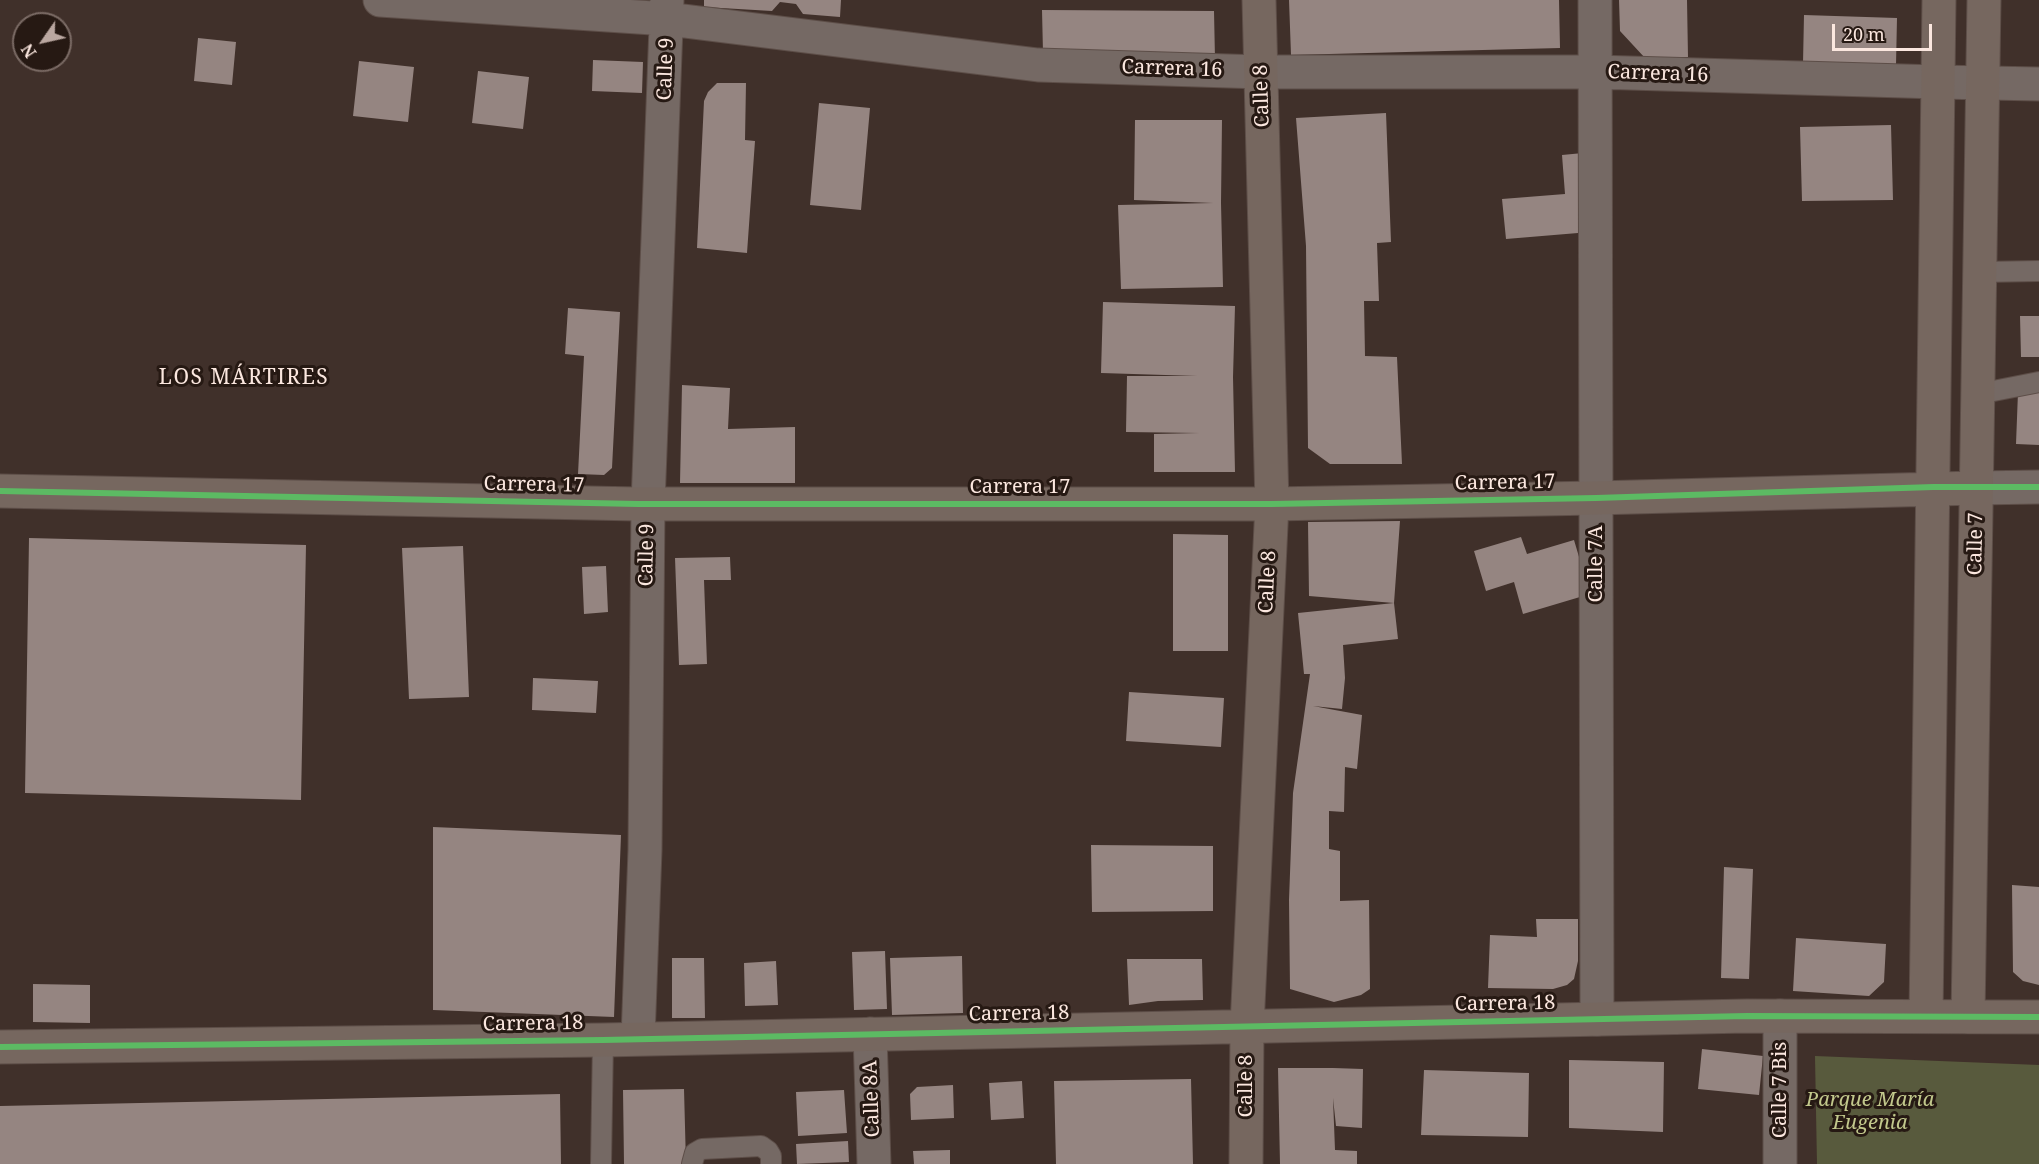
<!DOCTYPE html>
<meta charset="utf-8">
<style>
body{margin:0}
#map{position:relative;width:2039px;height:1164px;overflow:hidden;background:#40302a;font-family:"Noto Serif",serif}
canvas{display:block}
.north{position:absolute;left:12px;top:12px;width:60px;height:60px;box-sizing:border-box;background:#261913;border:2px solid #7b6b65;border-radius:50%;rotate:236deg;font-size:16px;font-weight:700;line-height:24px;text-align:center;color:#fbe7df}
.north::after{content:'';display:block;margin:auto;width:21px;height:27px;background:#baa7a0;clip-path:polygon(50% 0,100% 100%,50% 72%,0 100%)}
.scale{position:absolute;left:1832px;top:24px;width:100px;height:27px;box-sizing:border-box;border:3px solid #fbe7df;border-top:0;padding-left:8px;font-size:18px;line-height:21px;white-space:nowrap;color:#fbe7df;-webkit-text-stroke:4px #261913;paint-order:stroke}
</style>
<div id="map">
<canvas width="2039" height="1164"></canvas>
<div class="north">N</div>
<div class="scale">20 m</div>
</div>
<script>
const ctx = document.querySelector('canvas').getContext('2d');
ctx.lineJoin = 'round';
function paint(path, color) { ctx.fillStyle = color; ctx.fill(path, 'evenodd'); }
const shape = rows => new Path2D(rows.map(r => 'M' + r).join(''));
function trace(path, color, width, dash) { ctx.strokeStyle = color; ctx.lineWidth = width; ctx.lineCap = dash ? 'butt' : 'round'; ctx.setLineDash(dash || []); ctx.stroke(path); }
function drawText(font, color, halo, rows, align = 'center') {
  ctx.font = font + ' "Noto Serif",serif'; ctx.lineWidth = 6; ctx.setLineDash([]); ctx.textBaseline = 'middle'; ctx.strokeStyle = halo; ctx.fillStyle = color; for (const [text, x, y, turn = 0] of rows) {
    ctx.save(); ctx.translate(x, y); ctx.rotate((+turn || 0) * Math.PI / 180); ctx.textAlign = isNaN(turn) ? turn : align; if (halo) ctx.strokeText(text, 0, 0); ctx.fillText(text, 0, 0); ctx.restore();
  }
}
const green = shape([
 [1815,1056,2039,1065,2039,1164,1817,1164]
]);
const building = shape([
 [704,0,841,0,840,17,803,14,796,4,780,2,772,11,704,7],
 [1289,0,1559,0,1560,48,1291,55],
 [1619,0,1687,0,1688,57,1645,58,1620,31],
 [1042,10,1214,11,1215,59,1043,53],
 [1804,15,1897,18,1896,65,1803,63],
 [198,38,236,42,232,85,194,81],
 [593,60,643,62,642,93,592,91],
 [359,61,414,67,408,122,353,116],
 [478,71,529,77,523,129,472,123],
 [717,83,746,83,745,140,755,141,747,253,697,248,704,101,708,92],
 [819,103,870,108,861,210,810,205],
 [1386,113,1391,242,1377,243,1379,301,1364,301,1365,356,1397,357,1402,464,1330,464,1308,448,1306,246,1296,118],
 [1135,120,1222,120,1221,203,1223,287,1121,289,1118,205,1213,203,1134,200],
 [1891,125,1893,200,1802,201,1800,127],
 [1583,153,1590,232,1506,239,1502,199,1565,194,1562,155],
 [1103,302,1235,306,1233,377,1235,472,1154,472,1154,434,1199,433,1126,432,1127,376,1197,376,1101,373],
 [568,308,620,312,612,468,604,475,578,474,584,356,565,354],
 [2020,316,2039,316,2039,357,2021,357],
 [682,385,730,388,728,429,795,427,795,483,680,483],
 [2018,392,2039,393,2039,445,2016,444],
 [1400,521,1394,603,1398,639,1343,645,1345,678,1342,709,1313,706,1362,715,1357,769,1345,767,1344,812,1329,811,1329,849,1340,851,1340,901,1369,900,1370,989,1361,995,1334,1002,1290,989,1289,900,1293,793,1310,674,1304,674,1298,613,1394,603,1309,596,1308,522],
 [1173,534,1228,535,1228,651,1173,651],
 [1521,537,1527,554,1574,540,1590,594,1523,614,1514,582,1486,591,1474,551],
 [29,538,306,545,301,800,25,793],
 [463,546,469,697,409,699,402,548],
 [730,557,731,580,704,580,707,664,679,665,675,558],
 [606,566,608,612,584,614,582,567],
 [533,678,598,681,596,713,532,710],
 [1129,692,1224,698,1221,747,1126,741],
 [433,827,621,835,614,1017,433,1010],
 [1091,845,1213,846,1213,911,1092,912],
 [1724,867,1753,869,1749,979,1721,978],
 [2012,885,2039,887,2039,985,2023,981,2013,972],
 [1536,919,1578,919,1578,961,1574,979,1567,985,1553,989,1488,988,1490,935,1537,937],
 [1796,938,1886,944,1884,982,1869,996,1793,991],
 [885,951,887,1009,854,1010,852,952],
 [962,956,963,1013,892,1015,890,958],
 [672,958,704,958,705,1018,672,1018],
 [1127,959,1202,959,1203,1000,1158,1001,1129,1005],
 [776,961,778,1005,745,1006,744,963],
 [33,984,90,985,90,1023,33,1022],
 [1702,1049,1763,1056,1759,1095,1698,1089],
 [1569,1060,1664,1062,1663,1132,1569,1128],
 [1278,1068,1333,1068,1363,1069,1362,1128,1336,1126,1333,1098,1335,1150,1357,1151,1357,1164,1280,1164],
 [1424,1070,1529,1073,1528,1137,1421,1135],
 [1191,1079,1193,1164,1056,1164,1054,1081],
 [1022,1081,1024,1118,991,1120,989,1083],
 [953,1085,954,1118,911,1120,910,1094,917,1087],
 [684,1089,686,1164,624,1164,623,1090],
 [844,1090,847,1133,798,1136,796,1092],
 [560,1094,561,1164,0,1164,0,1106],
 [848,1141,849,1162,797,1164,796,1144],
 [950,1150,950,1164,914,1164,913,1151]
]);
const lane = shape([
 [1980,272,2039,271],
 [1978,394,2039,382],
 [601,1164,603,1040],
 [692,1164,695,1153,702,1149,761,1146,768,1151,771,1156,771,1164]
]);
const street = shape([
 [380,0,668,19,1038,65,1261,72,1595,72,1938,82,2039,84],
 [1595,0,1597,1019],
 [1976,488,2039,487],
 [1780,1016,1780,1164],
 [870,1034,874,1164],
 [638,1038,645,850,648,504,667,0]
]);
const secondary = shape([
 [0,491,638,504,1272,504,1596,498,1976,488],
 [1926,1016,1939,0],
 [1968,1017,1984,0],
 [0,1047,603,1040,1747,1016,2039,1017],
 [1246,1164,1247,1026,1272,504,1259,0]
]);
const cycleway = shape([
 [0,491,638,504,1272,504,1596,498,1933,487,2039,487],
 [0,1047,603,1040,1747,1016,2039,1017]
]);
const streetNames = [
 ["Calle 9",666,69,-88],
 ["Carrera 16",1172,69,2],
 ["Carrera 16",1658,74,2],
 ["Calle 8",1262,96,-92],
 ["Carrera 17",1505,483,-1],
 ["Carrera 17",534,485,1],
 ["Carrera 17",1020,487],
 ["Calle 7",1976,544,-89],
 ["Calle 9",647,555,-89],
 ["Calle 7A",1596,564,-90],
 ["Calle 8",1268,582,-87],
 ["Carrera 18",1505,1004,-1],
 ["Carrera 18",1019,1014,-1],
 ["Carrera 18",533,1024,-1],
 ["Calle 8",1246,1086,-90],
 ["Calle 7 Bis",1780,1090,-90],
 ["Calle 8A",872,1099,-92]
];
const parkNames = [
 ["Parque María",1870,1100],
 ["Eugenia",1870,1123]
];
const neighbourhoodNames = [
 ["LOS MÁRTIRES",244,378]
];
paint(green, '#585a3d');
paint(building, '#958581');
trace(lane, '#5d4e48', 22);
trace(street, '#5d4e48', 35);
trace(secondary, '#5d4e48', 35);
trace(lane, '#756964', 20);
trace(street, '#756964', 33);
trace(secondary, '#76675f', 33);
trace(cycleway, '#5cba63', 6);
drawText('20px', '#fbe7df', '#261913', streetNames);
drawText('italic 20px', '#c2c88c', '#261913', parkNames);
ctx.letterSpacing = '1.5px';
drawText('21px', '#fbe7df', '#261913', neighbourhoodNames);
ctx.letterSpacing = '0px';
</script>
